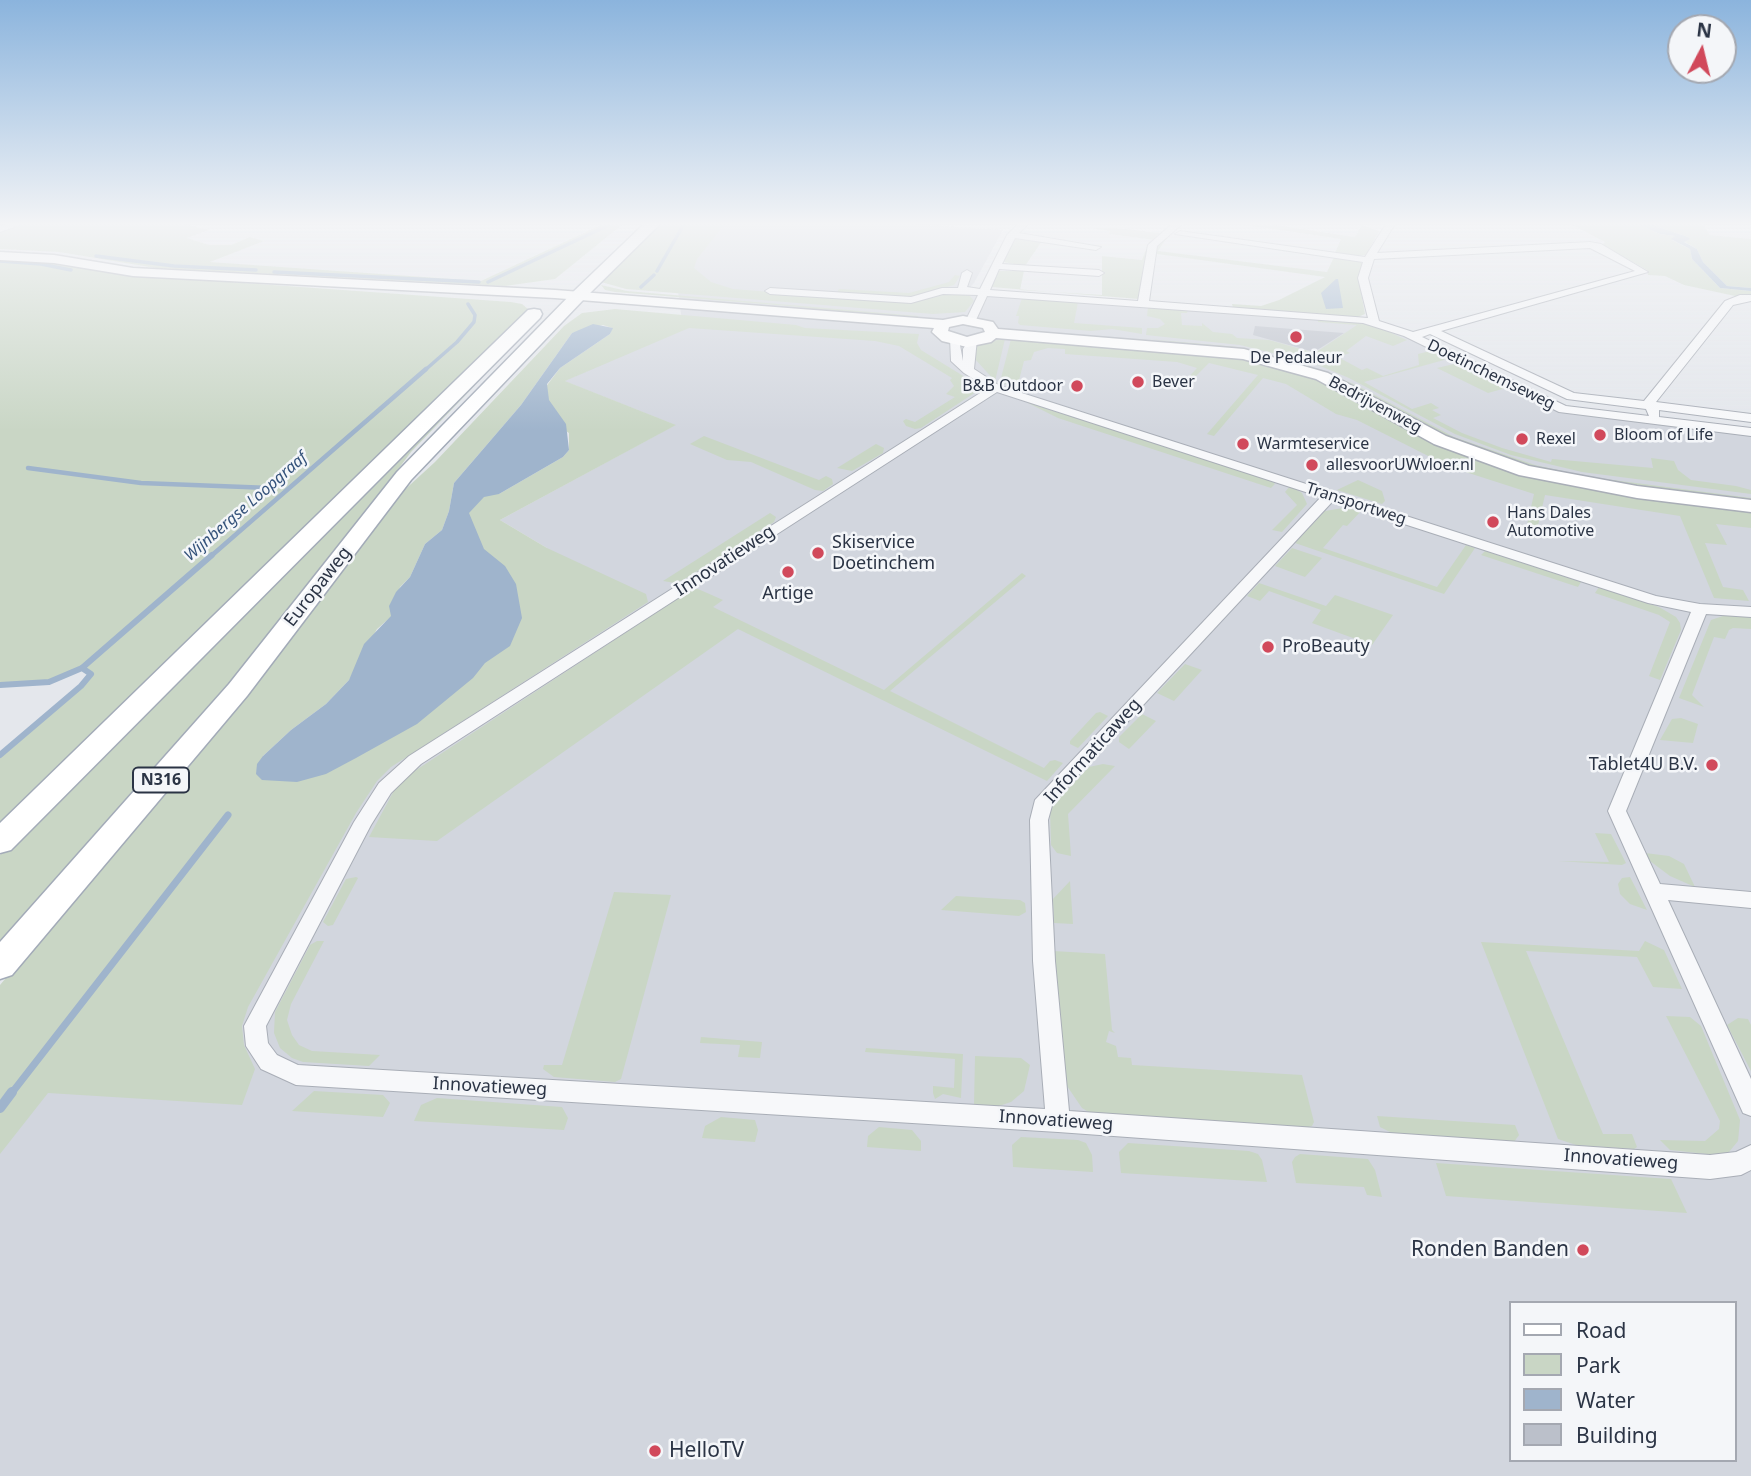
<!DOCTYPE html>
<style>
body{margin:0}
#map{position:relative;width:1751px;height:1476px;overflow:hidden;background:#e4e7ec;font-family:"Noto Sans",sans-serif}
canvas{display:block}
.legend{position:absolute;left:1509px;top:1301px;width:228px;height:161px;box-sizing:border-box;background:#f4f6f9;border:2px solid #a4a8b1;margin:0;padding:9px 12px;list-style:none;font-size:21px;color:#2b3445}
.legend li{display:flex;align-items:center;gap:14px;height:35px}
.legend b{width:35px;border:2px solid #a4a8b1}
.north{position:absolute;left:1667px;top:14px;width:70px;height:70px;box-sizing:border-box;background:#f4f6f9;border:2px solid #a4a8b1;border-radius:50%;rotate:7deg;font-size:19px;font-weight:700;line-height:28px;text-align:center;color:#2b3445}
.north::after{content:'';display:block;margin:auto;width:24px;height:32px;background:#d1495b;clip-path:polygon(50% 0,100% 100%,50% 72%,0 100%)}
</style>
<div id="map">
<canvas width="1751" height="1476"></canvas>
<ul class="legend">
<li><b style="height:9px;background:#fff"></b>Road</li>
<li><b style="height:19px;background:#c9d6c5"></b>Park</li>
<li><b style="height:19px;background:#9fb4cc"></b>Water</li>
<li><b style="height:19px;background:#bbc0ca"></b>Building</li>
</ul>
<div class="north">N</div>
</div>
<script>
const ctx = document.querySelector('canvas').getContext('2d');
ctx.lineJoin = 'round';
function paint(path, color) { ctx.fillStyle = color; ctx.fill(path, 'evenodd'); }
const shape = rows => new Path2D(rows.map(r => 'M' + r).join(''));
function trace(path, color, width, dash) { ctx.strokeStyle = color; ctx.lineWidth = width; ctx.lineCap = dash ? 'butt' : 'round'; ctx.setLineDash(dash || []); ctx.stroke(path); }
function drawText(font, color, halo, rows, align = 'center') {
  ctx.font = font + ' "Noto Sans",sans-serif'; ctx.lineWidth = 5; ctx.setLineDash([]); ctx.textBaseline = 'middle'; ctx.strokeStyle = halo; ctx.fillStyle = color; for (const [text, x, y, turn = 0] of rows) {
    ctx.save(); ctx.translate(x, y); ctx.rotate((+turn || 0) * Math.PI / 180); ctx.textAlign = isNaN(turn) ? turn : align; if (halo) ctx.strokeText(text, 0, 0); ctx.fillText(text, 0, 0); ctx.restore();
  }
}
const built = shape([
 [721,224,910,224,1003,230,974,283,967,291,1296,316,1389,328,1519,394,1570,414,1751,436,1751,1476,0,1476,0,1097,547,548,500,520,675,425,564,381,683,329,676,276],
 [1511,1303,1735,1303,1735,1460,1511,1460]
]);
const green = shape([
 [24,224,185,224,209,230,187,238,209,245,231,245,250,237,264,241,210,262,481,281,603,224,623,224,555,279,505,286,156,268,59,252,0,249,0,231],
 [660,224,725,224,697,259,694,268,711,282,733,289,911,303,951,293,970,296,974,301,965,312,933,314,626,289,601,282],
 [1080,224,1161,233,1174,224,1158,235,1155,240,1109,234,1110,231,1092,228,1116,228],
 [1238,224,1268,224,1355,237,1362,225,1379,231,1366,255,1358,256,1335,253,1341,239],
 [1570,224,1638,224,1660,234,1676,236,1672,240,1690,249,1692,259,1720,288,1751,291,1751,297,1735,296,1684,285,1665,276,1648,275,1647,270,1602,245,1605,242],
 [1649,224,1703,224,1710,235,1751,239,1751,288,1727,286,1703,262,1697,249,1683,241,1689,239,1688,237],
 [1170,233,1158,251,1327,272,1334,257,1356,260,1363,263,1360,286,1365,314,1358,317,1233,308,1232,304,1261,306,1279,300,1325,277,1157,254,1154,266,1152,266,1156,245],
 [1015,239,1042,241,1025,266,1003,262],
 [1149,242,1152,243,1139,299,991,287,999,271,1024,271,1020,290,1102,295,1102,256,1142,260],
 [0,258,45,261,133,275,511,302,522,304,528,309,0,828,0,755,81,686,91,674,82,668,49,682,0,685],
 [955,275,960,276,954,285,910,298,836,294,839,289,909,293,949,282],
 [601,285,627,291,918,316,916,323,800,307,615,292,605,290],
 [1022,298,1078,302,1074,323,1142,328,1142,334,1112,329,1091,331,1020,325,1018,323,1019,316,1016,316],
 [1148,307,1188,310,1187,313,1181,313,1182,325,1202,326,1202,323,1213,332,1232,334,1237,338,1269,340,1315,353,1357,325,1318,322,1318,319,1371,324,1407,340,1393,346,1366,336,1346,351,1350,353,1338,357,1362,370,1367,368,1383,376,1419,365,1418,354,1430,351,1445,357,1444,360,1364,382,1412,409,1431,403,1439,408,1432,410,1441,415,1433,418,1462,433,1502,448,1551,462,1552,459,1653,468,1651,458,1674,461,1678,470,1691,480,1736,486,1751,490,1751,494,1582,472,1511,455,1455,434,1349,378,1313,363,1240,345,1146,335,1147,328,1158,328,1165,324,1160,319,1147,316],
 [615,309,796,325,805,328,919,334,917,343,921,350,978,385,979,390,921,428,915,429,906,426,903,421,906,419,915,422,955,397,946,394,954,386,950,380,952,378,899,346,875,341,689,328,565,381,676,425,500,520,547,548,646,594,648,602,391,767,377,781,356,813,248,1007,242,1026,244,1045,255,1069,242,1105,48,1093,0,1154,0,985,205,743,316,606,399,495,435,462,564,326,582,313],
 [603,325,612,328,610,334,560,368,530,408,569,433,569,450,563,457,499,494,464,493,467,549,296,756,263,756,291,730,326,704,349,680,377,629,392,616,400,587,410,577,425,544,442,530,449,511,454,483,521,405,572,333],
 [1005,339,995,381,975,359,974,351,977,345,985,342],
 [1011,339,1240,357,1303,374,1328,385,1446,447,1496,466,1588,489,1751,511,1751,528,1716,524,1727,545,1705,543,1723,587,1743,590,1749,601,1714,598,1680,516,1545,495,1535,538,1525,534,1534,494,1450,467,1357,420,1336,414,1286,384,1263,378,1214,436,1207,434,1258,375,1209,363,1192,380,1187,379,1197,368,1177,362,1065,354,1065,349,1048,348,1034,352,1031,360,1024,361,1017,388,1000,382],
 [1148,339,1238,347,1302,363,1356,385,1454,437,1535,465,1590,477,1751,498,1751,501,1595,481,1539,470,1444,437,1318,371,1299,364,1230,349],
 [1458,363,1506,387,1506,388,1488,393,1437,368],
 [479,377,483,377,411,452,329,562,171,755,0,943,0,855,307,549,379,480],
 [1026,402,1272,481,1275,484,1271,488,1058,418],
 [704,436,819,480,826,476,832,479,833,484,823,491,815,490,751,462,727,460,690,444],
 [876,444,884,448,883,453,852,471,837,468],
 [1358,480,1382,491,1385,501,1382,504,1337,490],
 [1290,486,1302,493,1307,504,1282,532,1272,530,1297,505,1285,492],
 [1343,508,1361,511,1347,526,1343,525,1323,548,1437,587,1466,545,1475,548,1444,594,1295,543,1325,511],
 [770,513,776,517,774,522,685,579,675,583,663,581],
 [1292,548,1322,558,1305,577,1275,566],
 [1485,551,1581,582,1578,587,1481,555],
 [1022,573,1026,576,890,691,1044,768,1050,761,1055,760,1063,763,1047,781,738,629,437,841,369,837,397,785,407,776,692,589,698,589,723,600,713,607,884,690],
 [1259,583,1326,606,1335,595,1393,615,1372,645,1312,623,1321,610,1269,591,1260,601,1247,596],
 [1599,587,1659,607,1676,617,1680,623,1681,630,1660,680,1649,676,1670,622,1659,615,1595,593],
 [1726,615,1751,616,1751,629,1733,628,1729,630,1725,639,1714,637,1692,695,1704,707,1679,698,1711,620],
 [1185,664,1202,670,1174,701,1157,693],
 [1100,712,1108,716,1078,748,1070,744,1070,741,1096,713],
 [1142,714,1156,721,1129,749,1119,742,1119,737],
 [1681,718,1698,724,1693,743,1660,740,1672,719],
 [1103,764,1115,766,1068,814,1071,856,1057,853,1051,845,1050,808,1089,767],
 [1595,833,1611,834,1626,863,1622,865,1558,861,1609,862],
 [1645,853,1669,856,1684,864,1695,887,1670,876,1650,861],
 [356,877,358,878,333,925,328,926,323,922,346,879],
 [1630,877,1647,910,1630,904,1620,894,1618,884,1622,878],
 [1070,881,1073,924,1054,923,1053,899],
 [614,892,671,895,621,1079,615,1082,554,1077,543,1069,544,1065,562,1065],
 [956,896,1020,900,1025,903,1026,912,1019,916,941,910],
 [317,941,324,941,291,1004,287,1020,292,1035,299,1045,312,1051,380,1055,369,1066,303,1062,292,1058,280,1048,274,1033,275,1012,310,945],
 [1645,941,1664,950,1682,989,1653,987,1637,957,1526,951,1603,1134,1632,1134,1637,1147,1634,1149,1576,1145,1558,1139,1481,942,1639,951],
 [1053,951,1105,954,1112,1030,1115,1033,1109,1031,1106,1042,1116,1046,1118,1057,1131,1058,1132,1065,1302,1075,1314,1122,1312,1126,1306,1128,1092,1114,1082,1108,1067,1086,1063,1070],
 [1666,1016,1690,1017,1701,1026,1740,1120,1738,1141,1729,1152,1716,1155,1670,1150,1660,1140,1705,1141,1719,1129,1720,1121],
 [1738,1018,1748,1019,1751,1025,1751,1071,1727,1025],
 [701,1037,762,1042,760,1058,738,1057,740,1045,700,1043],
 [866,1048,963,1054,961,1098,943,1094,935,1099,933,1093,933,1086,954,1088,955,1059,865,1052],
 [975,1056,1021,1058,1030,1065,1024,1091,1011,1102,996,1107,974,1105],
 [314,1091,383,1095,390,1103,383,1117,292,1111],
 [437,1098,562,1107,568,1118,564,1130,414,1121,421,1105],
 [1377,1116,1515,1125,1519,1135,1514,1142,1394,1134,1380,1127],
 [721,1117,755,1120,758,1130,755,1142,702,1138,705,1126],
 [879,1127,912,1130,921,1141,921,1151,867,1147,868,1136],
 [1021,1137,1078,1140,1086,1143,1092,1155,1093,1172,1013,1167,1012,1145],
 [1128,1143,1249,1151,1258,1154,1262,1160,1267,1182,1121,1173,1119,1152],
 [1300,1154,1368,1159,1375,1170,1382,1197,1367,1195,1364,1187,1296,1183,1292,1162,1295,1157],
 [1436,1163,1671,1179,1687,1213,1446,1196]
]);
const water = shape([
 [1638,224,1649,224,1688,237,1690,239,1684,242,1697,249,1703,262,1727,286,1751,288,1751,291,1720,288,1692,259,1690,249,1671,239,1675,236,1660,234],
 [1336,279,1338,279,1343,308,1326,309,1321,293],
 [593,324,613,328,610,334,560,368,547,384,549,400,566,424,569,450,563,457,499,494,484,497,469,513,484,549,505,566,516,584,522,618,510,646,485,663,473,678,417,724,356,758,326,774,297,782,262,780,256,774,257,764,263,756,291,730,326,704,349,680,364,644,391,616,389,606,396,592,410,577,425,544,442,530,449,511,454,483,521,405,572,333]
]);
const streamFar4 = shape([
 [96,256,174,266,256,270],
 [0,261,41,264,71,270],
 [657,271,684,224],
 [274,272,479,282],
 [488,282,611,224],
 [641,287,654,275],
 [424,371,457,342,474,322,475,315,468,304]
]);
const streamFar3 = shape([
 [28,468,141,483,270,488],
 [210,557,426,369]
]);
const streamFar2 = shape([
 [0,685,49,682,82,668,212,555],
 [0,755,81,686,91,674,82,668]
]);
const streamFar1 = shape([
 [11,1094,228,815]
]);
const stream = shape([
 [0,1108,12,1092]
]);
const building = shape([
 [1255,326,1305,330,1344,333,1314,352,1253,335]
]);
const street = shape([
 [7,224,22,224,0,232,0,226,7,224],
 [1018,224,1028,224,1019,233,1101,247,1096,250,1015,238,1002,264,1099,270,1104,273,1099,276,999,269,990,290,1138,301,1148,245,1172,224,1182,224,1157,246,1149,301,1368,318,1358,278,1363,262,1175,234,1180,231,1365,257,1386,224,1395,224,1377,253,1590,242,1601,244,1648,272,1441,331,1574,393,1644,401,1725,301,1740,295,1751,295,1751,301,1733,305,1656,402,1751,414,1751,422,1659,410,1659,417,1751,428,1751,436,1559,412,1404,336,1363,323,987,296,976,320,971,323,966,320,978,295,943,294,911,303,770,294,765,291,770,288,911,297,942,288,958,288,962,273,967,270,972,273,967,287,980,289,1007,235,1018,224],
 [1590,248,1635,271,1413,332,1379,321,1368,278,1374,259,1590,248],
 [1430,334,1567,399,1646,409,1649,416,1566,406,1422,337,1430,334],
 [950,338,959,340,963,361,963,349,968,341,977,339,974,369,1000,386,1656,596,1700,604,1751,607,1751,617,1706,614,1626,811,1660,884,1751,892,1751,908,1668,900,1751,1079,1751,1116,1743,1113,1608,811,1691,612,1648,603,1333,501,1053,802,1048,820,1055,961,1069,1111,1710,1155,1736,1152,1751,1145,1751,1170,1741,1175,1710,1179,1058,1132,296,1085,261,1069,246,1046,244,1026,354,822,379,783,409,756,988,388,964,373,951,361,950,338],
 [997,392,1321,497,1035,800,1030,820,1033,961,1045,1109,298,1065,277,1055,268,1043,266,1026,371,825,391,793,421,764,997,392]
]);
const secondary = shape([
 [0,252,54,255,133,268,555,290,943,320,963,316,993,322,998,329,1244,349,1328,373,1446,436,1529,466,1637,486,1751,500,1751,512,1637,498,1519,475,1434,444,1316,379,1243,359,996,338,991,342,967,347,942,341,932,332,934,328,555,298,133,276,54,263,0,260,0,252],
 [963,324,983,328,985,332,967,337,948,331,949,327,963,324]
]);
const primary = shape([
 [644,224,660,224,585,298,411,480,247,696,12,975,0,979,0,942,229,684,397,472,573,292,644,224],
 [534,309,540,310,542,314,540,318,11,850,0,853,0,823,528,310,534,309]
]);
const markers = [
 [1296,337,7,"#d1495b"],
 [1138,382,7,"#d1495b"],
 [1077,386,7,"#d1495b"],
 [1600,435,7,"#d1495b"],
 [1522,439,7,"#d1495b"],
 [1243,444,7,"#d1495b"],
 [1312,465,7,"#d1495b"],
 [1493,522,7,"#d1495b"],
 [818,553,7,"#d1495b"],
 [788,572,7,"#d1495b"],
 [1268,647,7,"#d1495b"],
 [1712,765,7,"#d1495b"],
 [1583,1250,7,"#d1495b"],
 [655,1451,7,"#d1495b"]
];
const farPoinames = [
 ["De Pedaleur",1296,358,"center"],
 ["Bever",1152,382],
 ["B&B Outdoor",1063,386,"right"],
 ["Bloom of Life",1614,435],
 ["Rexel",1536,439],
 ["Warmteservice",1257,444],
 ["allesvoorUWvloer.nl",1326,465],
 ["Hans Dales",1507,513],
 ["Automotive",1507,531]
];
const farStreetnames = [
 ["Doetinchemseweg",1491,375,26],
 ["Bedrijvenweg",1375,405,28],
 ["Transportweg",1356,504,18]
];
const farWaternames = [
 ["Wijnbergse Loopgraaf",246,507,-41]
];
const shields = [
 [161,780,56]
];
const shieldNames = [
 ["N316",161,780]
];
const poiNames = [
 ["Skiservice",832,543],
 ["Doetinchem",832,564],
 ["Artige",788,594,"center"],
 ["ProBeauty",1282,647],
 ["Tablet4U B.V.",1698,765,"right"]
];
const streetNames = [
 ["Innovatieweg",725,561,-33],
 ["Europaweg",318,587,-52],
 ["Informaticaweg",1093,751,-48],
 ["Innovatieweg",490,1087,3],
 ["Innovatieweg",1056,1121,4],
 ["Innovatieweg",1621,1160,4]
];
const nearPoinames = [
 ["Ronden Banden",1569,1250],
 ["HelloTV",669,1451,"left"]
];
paint(built, '#d2d6de');
paint(green, '#c9d6c5');
paint(water, '#9fb4cc');
trace(streamFar4, '#9fb4cc', 3.5);
trace(streamFar3, '#9fb4cc', 4.5);
trace(streamFar2, '#9fb4cc', 6);
trace(streamFar1, '#9fb4cc', 7);
trace(stream, '#9fb4cc', 10);
paint(building, '#bbc0ca');
trace(street, '#a9aeb7', 2);
trace(secondary, '#a9aeb7', 3);
trace(primary, '#a3abb8', 3);
paint(street, '#f7f8fa');
paint(secondary, '#fff');
paint(primary, '#fff');
const sky = ctx.createLinearGradient(0, 0, 0, 431);
sky.addColorStop(0, '#8bb4dd');
sky.addColorStop(0.52, '#f3f4f6');
sky.addColorStop(1, '#f3f4f600');
ctx.fillStyle = sky;
ctx.fillRect(0, 0, 1751, 431);
for (const [x, y, r, color] of markers) { const dot = new Path2D(); dot.arc(x, y, r, 0, 2 * Math.PI); ctx.fillStyle = color; ctx.fill(dot); trace(dot, '#f4f6f9', 2.5); }
drawText('16px', '#2b3445', '#f4f6f9', farPoinames, 'left');
drawText('16px', '#2b3445', '#f4f6f9', farStreetnames);
drawText('italic 16px', '#34527a', '#f4f6f9', farWaternames);
for (const [x, y, w] of shields) { const box = new Path2D(); box.roundRect(x - w / 2, y - 12.5, w, 25, 5); ctx.fillStyle = '#f4f6f9'; ctx.fill(box); trace(box, '#2b3445', 2); }
drawText('bold 16px', '#2b3445', null, shieldNames);
drawText('18px', '#2b3445', '#f4f6f9', poiNames, 'left');
drawText('18px', '#2b3445', '#f4f6f9', streetNames);
drawText('21px', '#2b3445', '#f4f6f9', nearPoinames, 'right');
</script>
